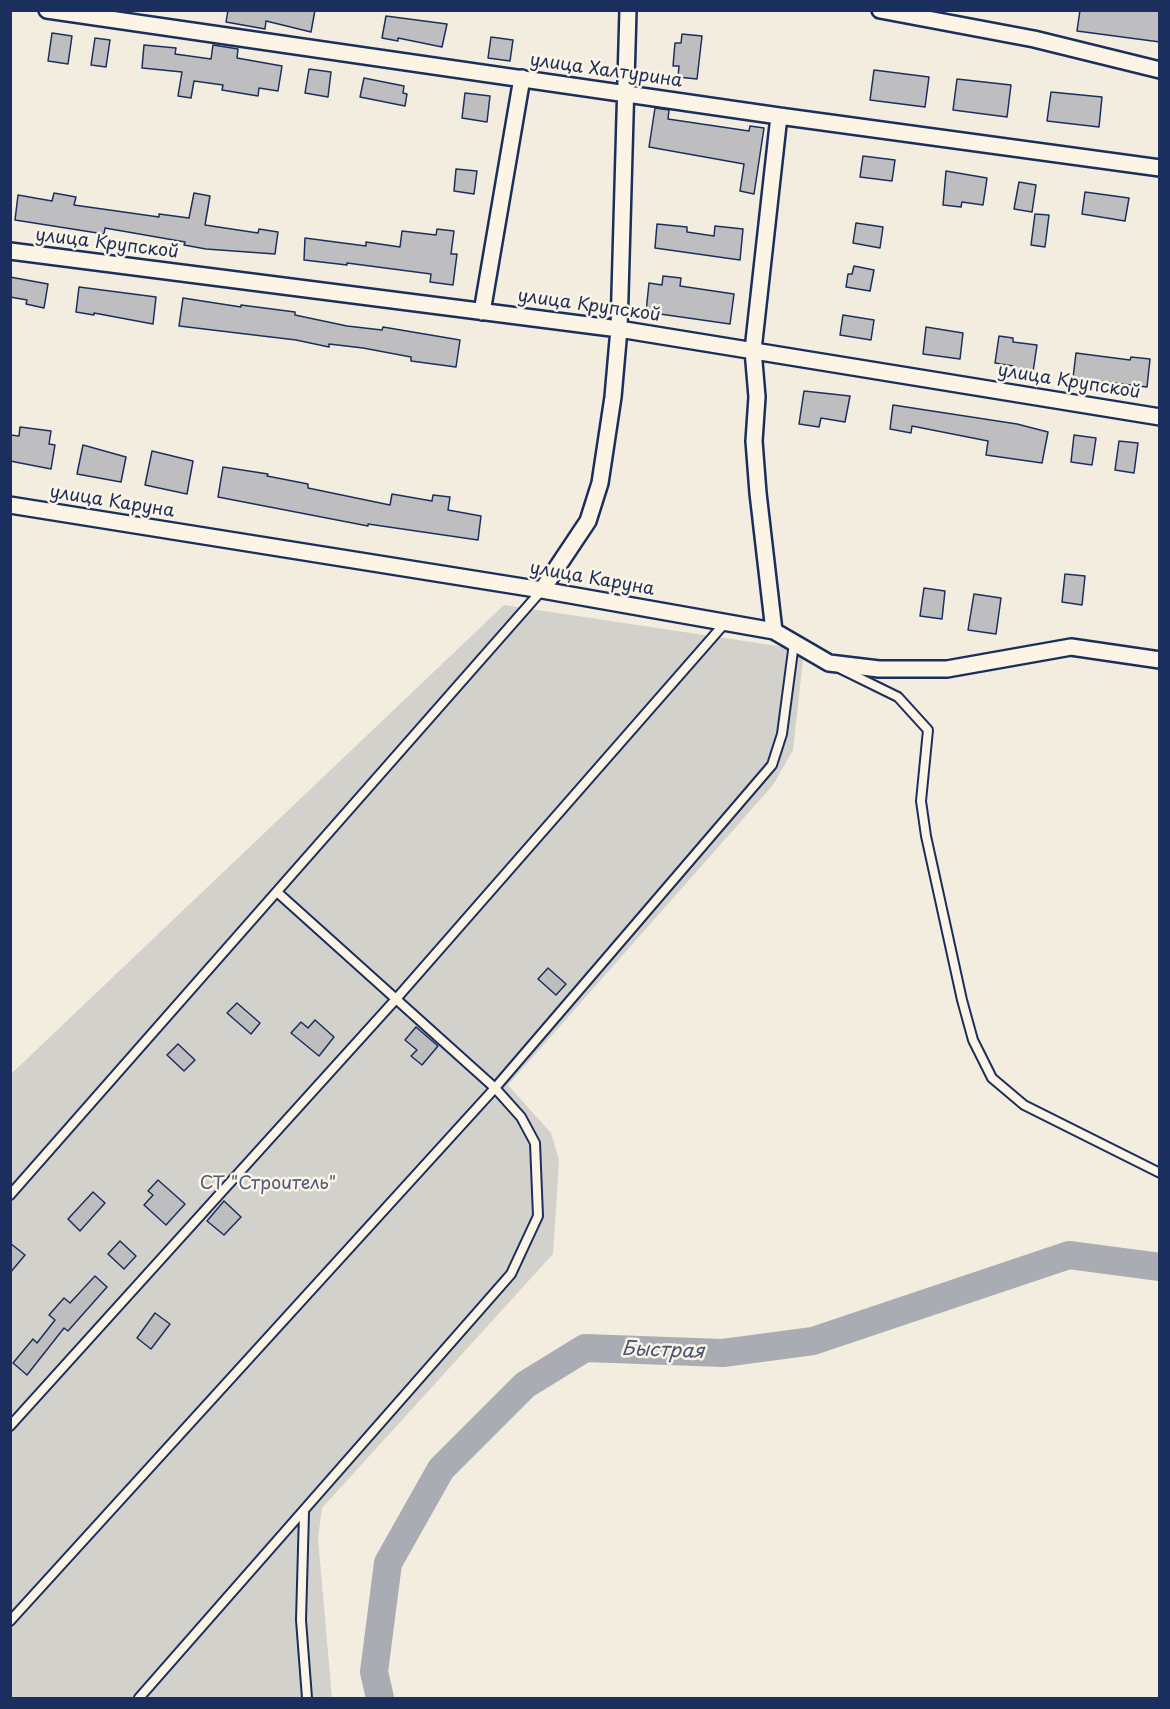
<!DOCTYPE html>
<meta charset="utf-8">
<style>
body{margin:0}
#map{position:relative;width:1170px;height:1709px;overflow:hidden;background:#f3ede0;font-family:"Playpen Sans",sans-serif}
canvas{display:block}
.frame{position:absolute;inset:0;border:12px solid #1b2f5e;pointer-events:none}
</style>
<div id="map">
<canvas width="1170" height="1709"></canvas>
<div class="frame"></div>
</div>
<script>
const ctx = document.querySelector('canvas').getContext('2d');
ctx.lineJoin = 'round';
function paint(path, color) { ctx.fillStyle = color; ctx.fill(path, 'evenodd'); }
const shape = rows => new Path2D(rows.map(r => 'M' + r).join(''));
function trace(path, color, width, dash) { ctx.strokeStyle = color; ctx.lineWidth = width; ctx.lineCap = dash ? 'butt' : 'round'; ctx.setLineDash(dash || []); ctx.stroke(path); }
function drawText(font, color, halo, rows, align = 'center') {
  ctx.font = font + ' "Playpen Sans",sans-serif'; ctx.lineWidth = 5; ctx.setLineDash([]); ctx.textBaseline = 'middle'; ctx.strokeStyle = halo; ctx.fillStyle = color; for (const [text, x, y, turn = 0] of rows) {
    ctx.save(); ctx.translate(x, y); ctx.rotate((+turn || 0) * Math.PI / 180); ctx.textAlign = isNaN(turn) ? turn : align; if (halo) ctx.strokeText(text, 0, 0); ctx.fillText(text, 0, 0); ctx.restore();
  }
}
const green = shape([
 [504,605,804,650,793,750,773,785,508,1085,551,1133,559,1160,553,1254,322,1508,318,1538,332,1698,11,1698,11,1074]
]);
const river = shape([
 [380,1698,374,1672,388,1563,441,1469,525,1385,585,1348,723,1353,813,1341,1069,1255,1160,1267]
]);
const building = shape([
 [228,10,315,10,311,32,266,21,265,29,226,22,228,10],
 [1080,10,1160,10,1160,42,1077,31,1080,10],
 [386,16,447,24,442,47,398,38,398,41,382,38,386,16],
 [52,33,72,36,68,64,48,61,52,33],
 [682,34,702,36,697,79,678,77,679,66,673,66,675,43,681,43,682,34],
 [491,37,513,40,510,61,488,58,491,37],
 [95,38,110,40,106,67,91,65,95,38],
 [144,45,176,48,175,54,211,59,213,45,238,49,237,58,282,66,278,91,259,88,258,96,222,90,223,85,194,81,191,98,178,96,182,72,142,68,144,45],
 [309,69,331,72,328,97,305,93,309,69],
 [874,70,929,77,925,107,870,100,874,70],
 [364,78,404,86,403,93,407,94,405,106,360,97,364,78],
 [957,79,1011,85,1007,117,953,110,957,79],
 [1051,92,1102,97,1099,127,1047,121,1051,92],
 [465,93,490,96,487,122,462,118,465,93],
 [655,108,669,110,668,119,749,131,750,126,764,128,754,194,740,191,744,164,649,147,655,108],
 [863,156,895,160,892,181,860,177,863,156],
 [456,169,477,171,474,194,454,191,456,169],
 [946,171,987,178,983,205,962,202,961,207,943,205,946,171],
 [1019,182,1036,185,1032,212,1014,209,1019,182],
 [1085,192,1129,198,1125,221,1082,214,1085,192],
 [54,193,76,197,74,205,159,217,159,214,189,218,194,193,210,196,205,225,258,233,259,229,278,232,275,254,206,249,184,245,185,242,105,228,104,234,15,220,18,195,52,201,54,193],
 [1035,214,1049,215,1045,247,1031,245,1035,214],
 [856,223,883,227,880,248,853,243,856,223],
 [657,224,687,227,687,232,714,236,715,226,743,229,740,260,655,248,657,224],
 [437,229,454,231,451,254,457,254,453,285,430,282,431,274,347,263,347,265,304,260,305,238,366,246,366,242,400,247,402,231,436,235,437,229],
 [854,266,874,270,870,291,846,287,848,274,852,274,854,266],
 [663,276,681,278,680,286,734,294,730,324,646,312,649,283,662,285,663,276],
 [10,277,48,284,44,308,26,304,27,300,10,297,10,277],
 [79,287,156,297,153,324,94,313,94,315,76,312,79,287],
 [183,298,241,307,241,305,295,312,295,315,347,326,382,330,383,327,460,340,456,367,411,361,411,357,363,348,329,344,329,347,296,340,179,326,183,298],
 [843,315,874,320,871,340,840,335,843,315],
 [926,327,963,333,960,359,923,354,926,327],
 [999,336,1013,338,1013,342,1037,345,1033,372,1012,370,1013,366,995,363,999,336],
 [1076,353,1130,360,1131,357,1150,359,1147,387,1073,378,1076,353],
 [804,391,850,396,845,422,821,418,819,427,799,424,804,391],
 [893,405,1017,424,1048,432,1042,463,986,455,988,441,912,426,911,433,890,429,893,405],
 [20,427,51,431,49,444,55,445,51,469,10,461,10,435,19,436,20,427],
 [1074,435,1096,438,1092,465,1071,462,1074,435],
 [1119,441,1138,443,1134,473,1115,470,1119,441],
 [83,445,126,457,121,482,77,474,83,445],
 [152,451,193,461,187,494,145,485,152,451],
 [223,467,268,474,267,476,308,484,308,488,390,505,392,494,432,501,433,495,450,497,448,510,481,516,478,540,368,524,368,526,218,497,223,467],
 [1065,574,1085,576,1082,605,1062,602,1065,574],
 [924,588,945,591,942,619,920,616,924,588],
 [974,594,1001,598,996,634,968,630,974,594],
 [548,968,566,984,556,995,538,979,548,968],
 [237,1003,260,1023,251,1034,227,1013,237,1003],
 [315,1020,334,1037,319,1056,291,1033,301,1022,308,1028,315,1020],
 [416,1027,438,1046,422,1065,411,1056,417,1050,405,1040,416,1027],
 [178,1044,195,1060,184,1071,167,1055,178,1044],
 [158,1180,185,1204,166,1225,144,1205,153,1195,148,1191,158,1180],
 [93,1192,105,1203,80,1231,68,1219,93,1192],
 [224,1201,241,1217,224,1235,207,1221,224,1201],
 [120,1241,136,1256,124,1269,108,1254,120,1241],
 [10,1243,25,1255,10,1273,10,1243],
 [95,1276,107,1287,68,1331,64,1328,27,1375,13,1363,33,1339,37,1343,55,1320,49,1315,64,1298,70,1303,95,1276],
 [155,1313,170,1324,151,1349,137,1338,155,1313]
]);
const service = shape([
 [841,669,898,697,928,730,921,801,926,836,962,1000,973,1040,992,1078,1024,1105,1160,1173],
 [10,1195,542,590],
 [10,1426,396,999,725,623],
 [304,1513,301,1620,307,1698],
 [10,1621,495,1088,772,765,782,734,794,643],
 [139,1698,511,1274,538,1216,535,1143,521,1117,495,1088,277,892]
]);
const minor = shape([
 [47,10,779,116,1160,168],
 [880,10,1034,39,1160,70],
 [10,251,619,329,1160,417],
 [482,312,522,78],
 [10,505,542,590,774,631,829,663,879,669,947,669,1071,647,1160,660],
 [542,590,588,521,600,483,613,397,619,329,628,10],
 [774,631,758,493,754,441,757,397,753,350,779,116]
]);
const streetNames = [
 ["улица Халтурина",606,71,8],
 ["улица Крупской",107,244,7],
 ["улица Крупской",589,306,8],
 ["улица Крупской",1069,382,9],
 ["улица Каруна",112,502,9],
 ["улица Каруна",592,579,10]
];
const parkNames = [
 ["СТ \"Строитель\"",268,1184]
];
const waterNames = [
 ["Быстрая",663,1351,2]
];
paint(green, '#d3d1cc');
trace(river, '#a9acb3', 28);
paint(building, '#bebec0');
trace(building, '#1b2f5e', 1.5);
trace(service, '#1b2f5e', 12);
trace(minor, '#1b2f5e', 20);
trace(service, '#fcf5e5', 8);
trace(minor, '#fcf5e5', 15);
drawText('18px', '#1b2f5e', '#fcf5e5', streetNames);
drawText('18px', '#49587a', '#fcf5e5', parkNames);
drawText('italic 20px', '#465478', '#fcf5e5', waterNames);
</script>
